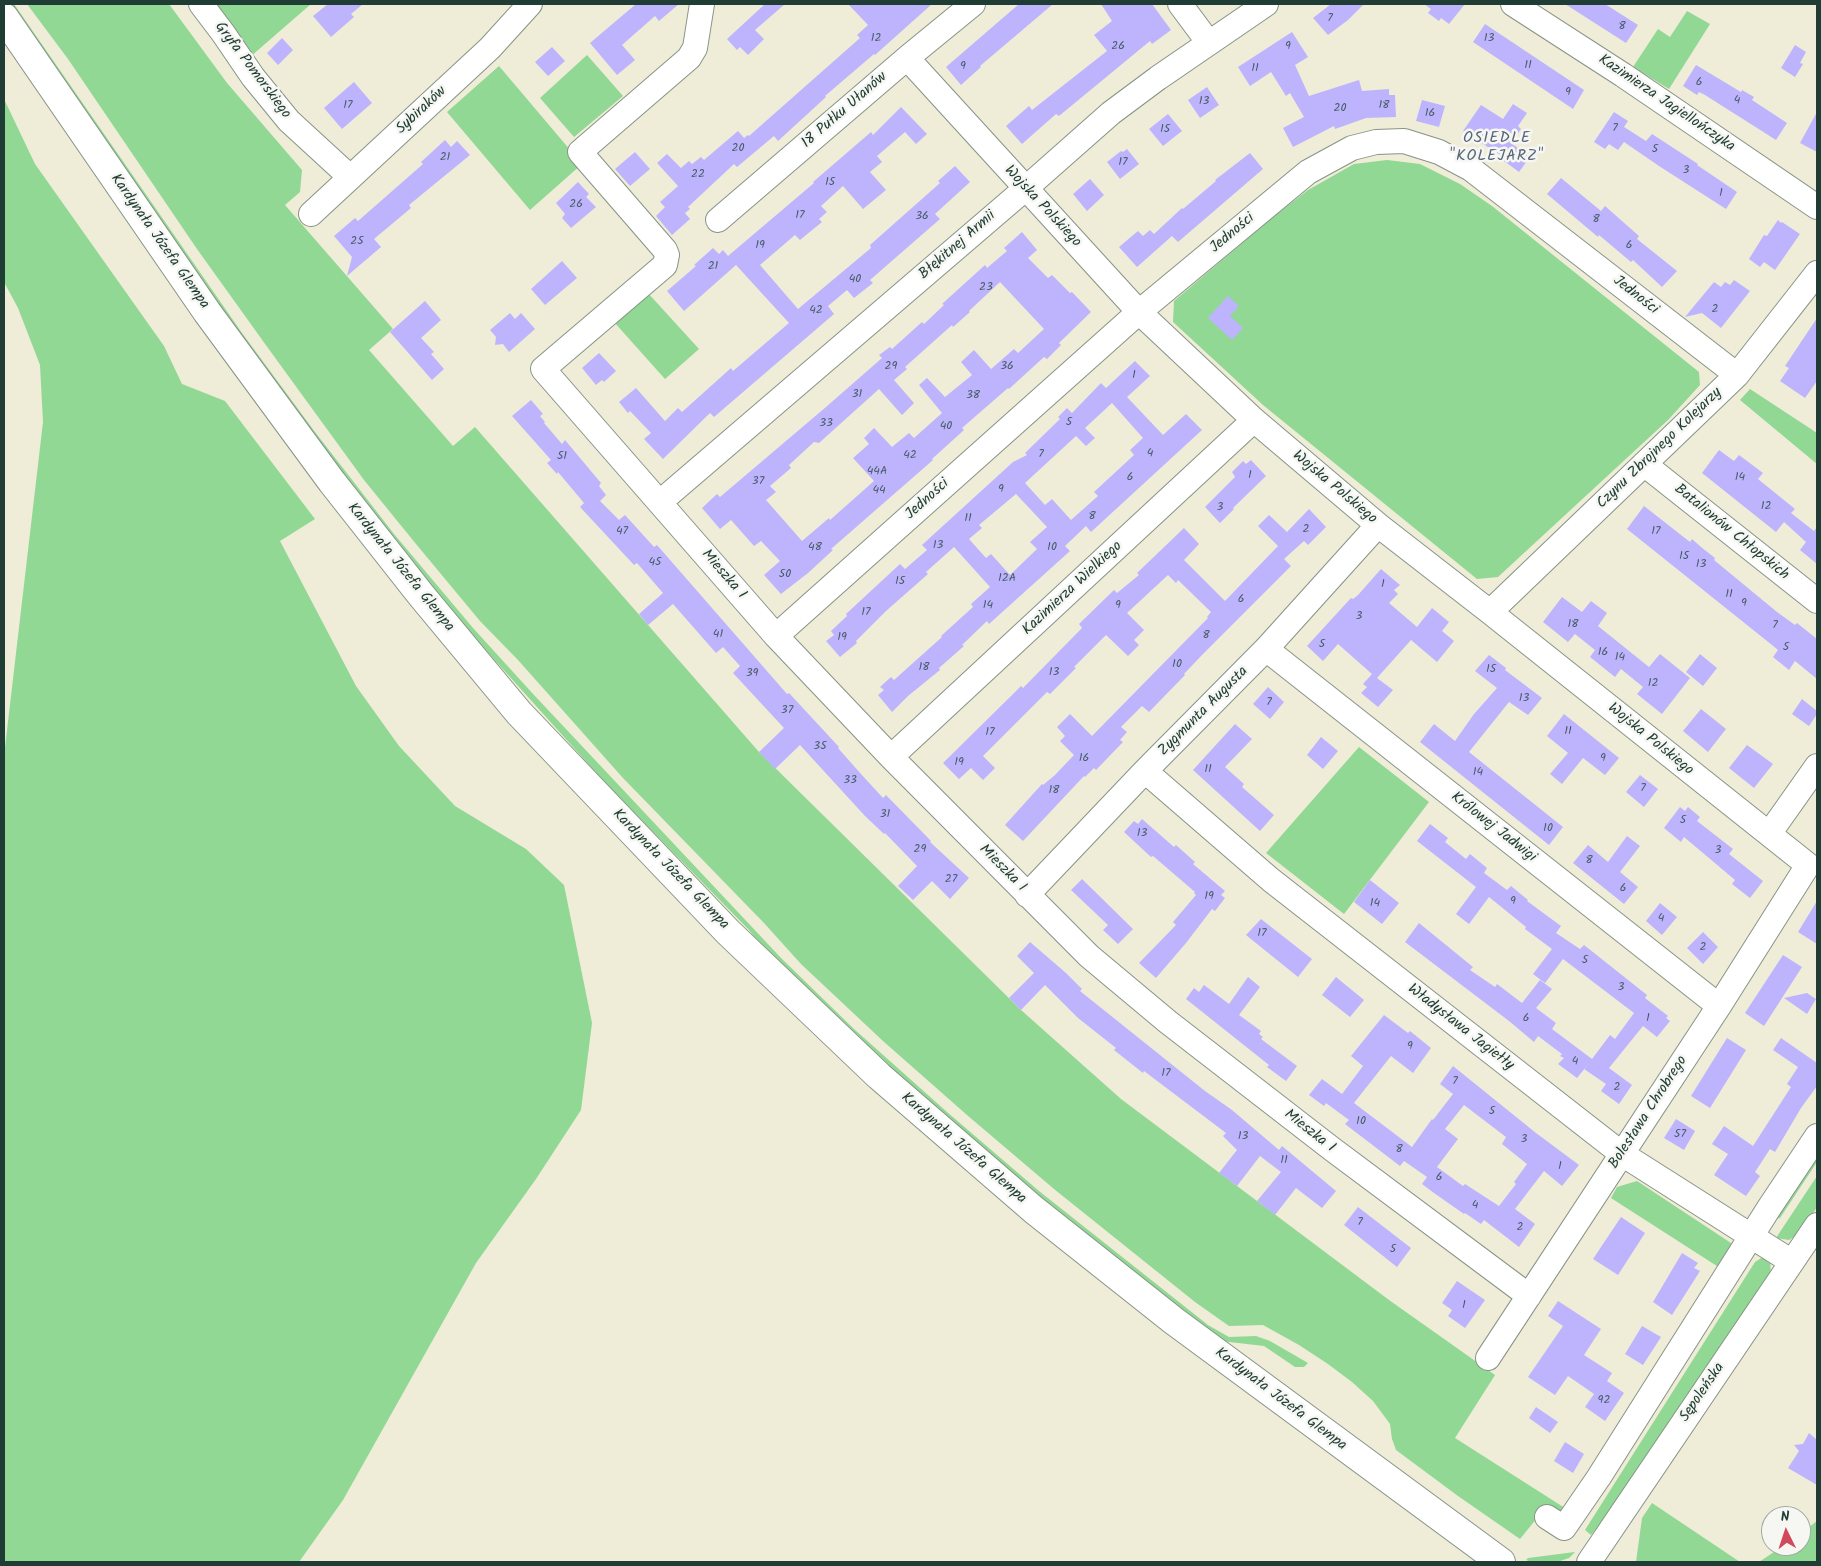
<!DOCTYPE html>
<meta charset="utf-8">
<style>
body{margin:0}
#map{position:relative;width:1821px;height:1566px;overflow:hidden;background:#efecd8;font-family:Kalam,sans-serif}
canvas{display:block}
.frame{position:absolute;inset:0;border:5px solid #1f3d34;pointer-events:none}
.north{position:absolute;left:1761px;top:1506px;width:50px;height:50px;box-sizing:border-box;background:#f6f6f2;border:1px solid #a0aca6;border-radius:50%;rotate:356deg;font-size:14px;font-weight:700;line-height:20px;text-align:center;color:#1f3d34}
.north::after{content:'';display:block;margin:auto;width:18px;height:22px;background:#d1495b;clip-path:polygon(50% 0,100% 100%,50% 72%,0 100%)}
</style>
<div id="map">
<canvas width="1821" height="1566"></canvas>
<div class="frame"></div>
<div class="north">N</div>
</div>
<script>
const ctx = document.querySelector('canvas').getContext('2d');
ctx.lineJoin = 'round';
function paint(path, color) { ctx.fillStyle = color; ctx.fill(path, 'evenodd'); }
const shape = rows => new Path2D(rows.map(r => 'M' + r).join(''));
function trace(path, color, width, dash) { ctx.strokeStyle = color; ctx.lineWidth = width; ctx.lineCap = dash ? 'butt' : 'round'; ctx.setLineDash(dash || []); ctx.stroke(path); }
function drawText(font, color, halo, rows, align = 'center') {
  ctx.font = font + ' Kalam,sans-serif'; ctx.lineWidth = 5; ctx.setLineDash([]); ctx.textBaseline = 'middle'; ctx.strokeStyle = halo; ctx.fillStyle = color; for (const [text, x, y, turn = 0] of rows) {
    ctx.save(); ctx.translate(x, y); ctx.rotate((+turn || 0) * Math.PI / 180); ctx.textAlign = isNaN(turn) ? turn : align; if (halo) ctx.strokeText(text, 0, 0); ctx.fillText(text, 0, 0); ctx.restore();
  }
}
const green = shape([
 [5,4,14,4,242,333,315,432,394,534,473,628,534,695,782,959,854,1029,947,1112,1039,1191,1208,1325,1229,1337,1256,1336,1270,1341,1308,1363,1304,1367,1295,1367,1264,1346,1221,1341,1009,1176,775,963,749,930,609,787,446,606,292,414],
 [27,4,169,4,227,83,302,170,300,192,285,205,393,329,369,350,453,446,475,427,759,752,1021,1010,1121,1099,1389,1300,1495,1375,1455,1438,1568,1510,1541,1513,1520,1539,1458,1496,1396,1450,1392,1439,1390,1424,1373,1401,1352,1382,1328,1364,1299,1345,1263,1325,1229,1326,1195,1302,1054,1189,967,1115,883,1041,801,964,764,923,623,778,518,660,480,621,416,544,364,480,268,348,197,249,68,59],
 [213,4,311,4,250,57],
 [1687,11,1710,24,1669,89,1633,67,1658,29,1670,37],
 [587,55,623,96,574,137,540,98],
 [499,66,582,164,530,210,447,112],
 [4,99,35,164,164,346,182,384,225,401,315,519,280,541,356,686,399,746,455,806,526,849,564,885,592,1023,581,1110,536,1179,476,1263,343,1500,299,1562,4,1562,4,756,43,422,40,365,18,308,4,282],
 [1387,160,1420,164,1460,184,1492,206,1699,372,1700,385,1668,420,1498,577,1477,579,1263,405,1173,322,1174,301,1273,217,1308,190,1354,164],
 [647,292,699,349,665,379,614,322],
 [1750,389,1817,433,1817,464,1740,400],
 [1359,747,1429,802,1344,914,1266,853],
 [1817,1150,1817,1162,1780,1218,1776,1219],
 [1817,1176,1817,1207,1800,1233,1789,1240,1776,1238],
 [1637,1181,1734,1245,1720,1268,1611,1198,1617,1187],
 [1766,1255,1770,1259,1771,1275,1618,1501,1591,1535,1585,1530,1755,1262],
 [1652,1503,1740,1562,1636,1562,1642,1518],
 [1817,1521,1817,1562,1759,1562,1783,1546,1801,1546,1801,1533],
 [1575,1552,1569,1558,1557,1562,1532,1562,1526,1560,1528,1558]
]);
const building = shape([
 [328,4,363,4,351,14,354,17,331,37,313,16],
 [636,4,679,4,659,21,655,16,622,45,635,60,617,75,590,43],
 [765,4,785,4,755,30,764,39,748,55,740,47,737,50,727,39],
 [848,4,932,4,875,55,874,54,825,96,826,97,778,141,774,136,737,167,734,164,688,207,690,209,685,213,690,219,672,235,656,216,665,207,660,202,678,186,657,163,667,154,681,168,689,161,692,164,701,157,704,160,738,131,744,138,748,135,749,136,860,38,857,35,868,25],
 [1019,4,1053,4,980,66,981,67,961,85,946,67],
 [1101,4,1152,4,1171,30,1152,44,1150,41,1059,116,1056,114,1022,144,1006,126,1029,106,1032,110,1107,51,1094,35,1112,21],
 [1331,4,1364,4,1348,20,1328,35,1313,18],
 [1424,4,1465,4,1449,24,1441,18,1439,21,1428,13,1431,9],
 [1565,4,1605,4,1638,25,1626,43],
 [1485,24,1584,90,1573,109,1473,42],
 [1292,32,1308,57,1295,65,1309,96,1359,80,1362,91,1389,89,1389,95,1395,95,1396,117,1366,118,1335,129,1334,126,1293,147,1283,128,1304,117,1290,93,1286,96,1271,72,1250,86,1238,67],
 [282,38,293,50,278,65,267,53],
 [1795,45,1806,52,1800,63,1803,64,1795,77,1781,68],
 [552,47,565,61,548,76,535,62],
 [1696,65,1741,92,1742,90,1754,97,1752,100,1787,123,1776,140,1705,95,1699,92,1697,95,1683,86],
 [354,82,372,103,342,129,324,108],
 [1207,87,1219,105,1200,118,1188,100],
 [1422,100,1445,106,1439,127,1416,121],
 [1513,104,1527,113,1518,126,1521,129,1511,143,1530,157,1519,172,1500,158,1502,156,1463,131,1481,105,1503,119],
 [901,107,927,134,916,144,905,132,877,156,882,162,870,172,886,190,863,209,843,186,821,206,827,212,819,219,822,222,800,240,795,235,760,265,798,309,871,248,870,245,940,183,938,181,955,166,970,182,935,214,940,219,870,280,873,283,854,298,847,290,828,306,834,314,714,417,710,413,663,459,644,439,651,433,630,411,628,413,619,402,636,388,665,421,678,408,682,412,731,368,733,371,789,323,736,265,684,311,667,291,696,266,694,265,713,248,719,254,723,250,728,256,814,183,813,182,871,132,873,135],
 [1614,112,1628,121,1624,127,1646,141,1652,134,1698,164,1697,165,1737,192,1726,209,1659,166,1624,142,1618,150,1609,144,1605,149,1594,142],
 [1817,112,1817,152,1800,143],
 [1168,114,1182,131,1163,146,1149,129],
 [445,140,451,147,457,141,470,155,409,205,411,208,374,239,381,247,347,276,352,257,334,236,355,218,358,221,423,164,421,162],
 [1127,149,1139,164,1120,179,1107,162,1121,151,1123,152],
 [635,152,650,169,630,186,615,169],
 [1250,153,1263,169,1178,242,1172,236,1137,267,1119,247,1138,231,1143,236,1150,230,1154,234,1182,208,1183,209,1216,181,1215,180],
 [1561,178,1601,211,1605,206,1639,236,1637,239,1677,271,1662,287,1633,260,1631,262,1599,235,1598,237,1547,194],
 [1090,179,1104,195,1087,211,1073,194],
 [578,182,589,194,586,197,596,207,571,228,562,218,565,214,556,203],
 [1778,220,1781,223,1782,222,1800,234,1775,270,1764,262,1760,267,1749,259,1764,235,1767,236],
 [1022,232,1037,250,1028,258,1048,278,1052,275,1070,293,1072,292,1091,312,1059,343,1061,345,1047,359,1044,357,1009,389,1008,388,962,428,964,430,932,459,933,460,831,549,833,550,808,573,781,594,764,575,780,561,761,541,754,546,731,520,720,529,702,508,717,494,720,497,826,407,882,358,879,355,890,347,892,349,922,322,924,324,944,305,942,304,985,265,987,268,1007,251,1004,248],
 [1000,282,1044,329,1018,353,1014,349,991,369,974,350,961,362,972,375,945,397,927,378,919,385,942,413,914,438,909,433,892,447,874,428,864,438,869,444,853,458,874,481,830,520,829,518,802,541,766,500,776,492,770,486,791,468,789,465,814,442,819,443,879,389,902,415,914,403,894,380,907,369,905,367,952,325,953,327,970,312,969,311],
 [562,261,577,278,545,305,531,289],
 [1734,280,1750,291,1721,328,1702,313,1685,317,1714,282,1721,287,1725,282,1730,285],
 [1228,296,1239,306,1230,316,1243,328,1232,340,1208,318],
 [425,301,441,320,421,338,434,352,431,354,444,369,432,380,390,332],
 [510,313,515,319,521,313,535,329,509,352,503,344,495,345,496,337,490,330],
 [1817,318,1817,381,1805,398,1780,381,1789,368,1785,366],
 [599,353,616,371,604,382,602,380,596,385,582,368],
 [1135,361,1150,376,1127,397,1163,435,1186,414,1202,430,1091,532,1086,526,1065,546,1070,551,989,624,987,621,962,645,964,646,939,668,940,670,908,696,892,712,878,695,884,690,880,687,891,677,894,680,942,637,941,636,973,607,971,604,990,587,954,547,926,572,928,574,886,611,856,641,857,643,840,657,826,641,834,635,831,631,847,616,846,614,900,564,905,569,927,550,922,545,1013,462,1027,455,1025,453,1060,419,1058,417,1067,408,1072,413,1101,383,1106,388],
 [1112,403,1143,438,1130,450,1134,455,1094,492,1098,496,1071,520,1052,499,1045,505,1025,483,1076,436,1086,446,1095,438,1085,428],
 [1016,494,1047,527,1030,542,1037,549,1010,575,991,554,986,558,969,539,982,528,979,525],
 [531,400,543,414,540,416,545,422,544,423,562,444,565,440,601,483,599,486,606,495,600,501,619,520,625,515,654,547,657,545,787,694,789,693,839,747,838,748,861,774,883,798,886,795,931,841,930,842,969,878,950,899,932,881,913,900,898,886,917,866,885,833,884,834,865,816,800,745,775,769,759,752,784,728,733,673,740,666,723,647,716,653,673,604,648,625,639,614,663,593,637,563,634,565,580,507,584,503,558,472,557,474,547,463,551,460,512,416],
 [1719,450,1734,461,1739,455,1763,473,1758,479,1795,509,1791,513,1814,531,1817,527,1817,564,1800,550,1806,542,1784,522,1776,532,1702,473],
 [1251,460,1266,476,1233,508,1234,509,1220,523,1205,507,1235,477,1232,472,1243,461,1246,464],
 [1644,506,1690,542,1692,539,1701,547,1715,558,1714,560,1777,612,1795,625,1797,623,1817,639,1817,679,1795,661,1789,670,1773,657,1778,650,1772,645,1627,529],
 [1309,509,1326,527,1308,545,1304,541,1284,559,1291,566,1202,655,1184,674,1185,675,1149,712,1142,706,1121,727,1127,732,1120,740,1123,742,1096,770,1094,768,1085,777,1084,776,1023,841,1005,825,1042,784,1043,785,1055,775,1074,755,1060,741,1065,736,1057,727,1070,714,1092,736,1208,618,1207,617,1211,612,1178,580,1176,583,1168,575,1127,613,1144,630,1134,640,1139,645,1128,656,1106,635,1074,667,1076,668,1050,694,1047,692,983,756,995,768,983,780,971,768,959,779,943,763,1010,697,1021,686,1023,688,1082,628,1079,624,1114,590,1117,593,1139,575,1137,573,1184,528,1199,544,1184,560,1225,601,1278,546,1258,526,1269,515,1287,532],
 [1381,569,1400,585,1394,590,1398,594,1389,603,1417,627,1432,608,1449,622,1442,631,1454,641,1437,662,1411,640,1377,678,1393,690,1378,707,1361,693,1367,687,1363,684,1372,674,1338,644,1323,661,1307,646,1351,598,1353,599,1358,595],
 [1562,597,1582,612,1591,601,1607,613,1598,626,1649,667,1660,654,1690,678,1662,714,1637,694,1643,687,1621,669,1615,677,1590,657,1595,650,1575,634,1568,642,1543,622],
 [1700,654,1717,668,1703,686,1686,672],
 [1489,655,1506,668,1505,670,1542,698,1528,715,1509,702,1469,752,1563,827,1549,845,1420,742,1434,724,1455,741,1474,714,1497,688,1475,671],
 [1268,687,1284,702,1270,719,1253,704],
 [1802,699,1817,711,1817,714,1809,726,1792,714],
 [1701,709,1726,729,1708,752,1683,731],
 [1564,714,1619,758,1605,775,1583,758,1562,784,1550,774,1568,753,1547,736],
 [1235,724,1252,739,1225,767,1244,784,1242,787,1274,815,1260,831,1193,770],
 [1321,737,1338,751,1323,769,1307,755],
 [1747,745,1773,764,1754,788,1729,768],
 [1640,775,1658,789,1644,807,1626,792],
 [1680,807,1685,811,1688,807,1700,817,1697,821,1733,849,1729,854,1763,881,1750,898,1732,884,1735,880,1684,837,1681,842,1664,828],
 [1142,819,1174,847,1176,845,1195,862,1193,864,1225,891,1221,895,1225,898,1215,911,1212,909,1186,943,1156,978,1139,963,1176,925,1173,922,1196,895,1194,893,1195,892,1153,856,1151,857,1124,832,1134,821,1138,824],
 [1430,824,1448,838,1445,842,1466,859,1470,854,1487,868,1484,873,1507,890,1511,886,1528,900,1527,901,1561,926,1556,933,1580,949,1584,945,1647,995,1645,998,1668,1016,1666,1018,1670,1021,1657,1037,1643,1026,1609,1068,1632,1085,1619,1104,1601,1091,1606,1084,1584,1069,1590,1062,1577,1078,1558,1064,1564,1058,1560,1056,1562,1054,1538,1036,1534,1042,1509,1021,1405,942,1419,923,1473,967,1470,970,1495,987,1497,984,1522,1003,1540,980,1552,989,1536,1008,1556,1023,1552,1029,1592,1059,1610,1035,1615,1039,1634,1013,1563,959,1545,983,1533,974,1552,949,1525,929,1526,927,1489,897,1469,924,1456,914,1476,887,1417,841],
 [1627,836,1640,846,1620,872,1638,887,1624,904,1573,863,1588,845,1608,862],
 [1082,879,1133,929,1118,944,1103,930,1108,925,1071,890],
 [1370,880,1399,903,1382,924,1354,902],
 [1817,901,1817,944,1798,932],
 [1660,903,1677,917,1662,935,1646,921],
 [1261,919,1312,959,1298,977,1246,935],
 [1703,932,1718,947,1703,964,1687,948],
 [1030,942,1066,973,1082,989,1080,991,1205,1091,1232,1110,1279,1150,1282,1146,1336,1191,1322,1208,1296,1188,1275,1215,1257,1201,1281,1172,1260,1156,1237,1186,1219,1173,1237,1150,1223,1136,1226,1133,1144,1071,1143,1073,1114,1050,1116,1048,1078,1018,1045,985,1021,1010,1009,998,1034,973,1017,956],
 [1783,955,1802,967,1764,1026,1745,1013],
 [1248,977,1260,987,1239,1015,1261,1031,1259,1034,1263,1037,1261,1039,1297,1066,1286,1081,1267,1067,1269,1065,1186,999,1194,988,1199,992,1204,985,1229,1004],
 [1336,977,1364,1000,1350,1017,1322,995],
 [1807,993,1816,999,1807,1014,1784,998],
 [1384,1015,1408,1033,1410,1031,1431,1048,1413,1073,1391,1056,1354,1103,1412,1147,1432,1119,1433,1120,1453,1094,1440,1084,1453,1066,1536,1133,1579,1165,1562,1186,1544,1171,1515,1209,1535,1224,1519,1247,1484,1220,1481,1224,1465,1213,1464,1214,1434,1193,1422,1184,1427,1177,1404,1161,1400,1166,1345,1124,1349,1120,1326,1103,1324,1106,1309,1095,1322,1079,1342,1094,1363,1066,1351,1056],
 [1464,1105,1506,1137,1502,1144,1527,1164,1514,1182,1516,1184,1499,1206,1465,1184,1463,1186,1437,1167,1458,1139,1445,1129],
 [1727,1038,1746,1050,1710,1108,1691,1096],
 [1781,1038,1817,1063,1817,1086,1801,1108,1775,1152,1770,1149,1755,1172,1760,1176,1746,1196,1714,1175,1728,1154,1712,1144,1724,1126,1753,1146,1791,1087,1787,1084,1798,1067,1773,1050],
 [1676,1119,1695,1131,1684,1150,1664,1138],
 [1358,1207,1411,1248,1397,1267,1344,1225],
 [1621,1217,1645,1233,1618,1275,1593,1259],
 [1682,1253,1698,1263,1694,1268,1700,1271,1672,1315,1653,1302],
 [1457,1281,1485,1300,1465,1328,1448,1316,1452,1310,1442,1303],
 [1558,1301,1601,1329,1584,1355,1612,1373,1607,1381,1624,1393,1605,1421,1585,1407,1594,1394,1568,1376,1555,1395,1528,1377,1563,1326,1548,1316],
 [1642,1326,1661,1337,1643,1365,1625,1354],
 [1536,1407,1558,1422,1550,1433,1529,1418],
 [1809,1433,1817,1440,1817,1485,1788,1468,1799,1451,1794,1445,1803,1444],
 [1565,1442,1584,1454,1573,1473,1554,1461]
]);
const minor = shape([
 [201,4,223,33,253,77,289,121,350,177],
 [702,4,695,48,689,58,580,152,665,250,667,255,665,265,543,369,776,636,891,757,1089,956,1168,1022,1332,1149,1529,1296],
 [1180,4,1209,43],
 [1513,4,1623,75,1817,207],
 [907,58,1139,312,1254,420,1378,525,1490,612,1808,865,1719,1006,1488,1358],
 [311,214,490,48,530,4],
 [718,220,907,58,973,4],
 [1644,464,1817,601],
 [660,502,1025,189,1111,113,1158,78,1266,4],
 [1490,612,1737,375,1817,273],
 [776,636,1139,312,1308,172,1352,148,1376,142,1404,141,1439,152,1471,169,1737,375],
 [1266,649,1719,1006],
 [891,757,1254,420],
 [1145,771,1271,880,1622,1154,1792,1262],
 [1769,834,1817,766],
 [1027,895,1145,771,1266,649,1378,525],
 [1547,1517,1564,1528,1599,1477,1769,1208,1817,1136],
 [1589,1562,1817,1225]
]);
const major = shape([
 [4,17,207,312,332,482,421,595,519,713,728,932,879,1076,1034,1210,1174,1321,1501,1562]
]);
const numberNames = [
 ["7",1330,19],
 ["8",1622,27],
 ["12",876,39],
 ["13",1489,39],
 ["26",1118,47],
 ["9",1288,47],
 ["11",1528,66],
 ["9",963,67],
 ["11",1255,69],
 ["6",1699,83],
 ["9",1568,93],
 ["4",1737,101],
 ["13",1204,102],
 ["17",348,106],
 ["18",1384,106],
 ["20",1340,109],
 ["16",1430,114],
 ["7",1615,129],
 ["15",1165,130],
 ["20",738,149],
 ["5",1655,150],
 ["21",445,158],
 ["17",1123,163],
 ["3",1686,171],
 ["22",698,175],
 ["15",830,183],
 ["1",1721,194],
 ["26",576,205],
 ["17",800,216],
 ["36",922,217],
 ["8",1596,220],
 ["25",357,242],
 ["19",760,246],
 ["6",1629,246],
 ["21",713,267],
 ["40",855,280],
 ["23",986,288],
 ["2",1715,310],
 ["42",816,311],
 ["29",891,367],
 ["36",1007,367],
 ["1",1134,376],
 ["31",857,395],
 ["38",973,396],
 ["5",1069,423],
 ["33",826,424],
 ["40",946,427],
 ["4",1150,454],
 ["7",1041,455],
 ["42",910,456],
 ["51",562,457],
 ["44A",877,472],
 ["1",1250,476],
 ["6",1130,478],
 ["14",1740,478],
 ["37",758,482],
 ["9",1001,490],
 ["44",879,491],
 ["12",1766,507],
 ["3",1220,508],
 ["8",1092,517],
 ["11",968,519],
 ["2",1306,530],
 ["47",622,532],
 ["17",1656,532],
 ["13",938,546],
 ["48",815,548],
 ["10",1052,548],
 ["15",1684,557],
 ["45",655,563],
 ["13",1701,565],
 ["50",785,575],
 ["12A",1007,579],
 ["15",900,582],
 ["1",1383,585],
 ["11",1729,595],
 ["6",1241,600],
 ["9",1744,604],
 ["14",988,606],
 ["9",1118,606],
 ["17",866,613],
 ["3",1359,617],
 ["18",1573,625],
 ["7",1775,626],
 ["41",718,635],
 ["8",1206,636],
 ["19",842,638],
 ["5",1322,645],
 ["5",1786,648],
 ["16",1603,653],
 ["14",1620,658],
 ["10",1177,665],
 ["18",924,668],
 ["15",1491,670],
 ["13",1054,673],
 ["39",752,674],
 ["12",1653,684],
 ["13",1524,699],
 ["7",1269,703],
 ["37",787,711],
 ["11",1568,732],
 ["17",990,733],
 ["35",820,747],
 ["16",1084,759],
 ["9",1603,759],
 ["19",959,763],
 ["11",1208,770],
 ["14",1478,773],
 ["33",850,781],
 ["7",1643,789],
 ["18",1054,791],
 ["31",885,815],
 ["5",1683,821],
 ["10",1548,829],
 ["13",1142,834],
 ["29",920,850],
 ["3",1718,851],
 ["8",1589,861],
 ["27",951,880],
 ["6",1623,889],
 ["19",1209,897],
 ["9",1513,902],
 ["14",1375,904],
 ["4",1661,919],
 ["17",1262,934],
 ["2",1703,948],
 ["5",1585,961],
 ["3",1621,988],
 ["6",1526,1019],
 ["1",1648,1019],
 ["9",1410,1047],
 ["4",1575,1062],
 ["17",1166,1074],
 ["7",1455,1082],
 ["2",1617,1088],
 ["5",1492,1112],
 ["10",1361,1122],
 ["57",1680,1135],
 ["13",1243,1137],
 ["3",1524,1140],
 ["8",1399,1150],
 ["11",1284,1161],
 ["1",1560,1167],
 ["6",1439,1178],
 ["4",1475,1206],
 ["7",1360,1223],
 ["2",1520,1228],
 ["5",1393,1250],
 ["1",1464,1306],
 ["92",1604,1401]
];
const streetNames = [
 ["Gryfa Pomorskiego",252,71,53],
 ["Kazimierza Jagiellończyka",1666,104,34],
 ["Sybiraków",422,111,-43],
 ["18 Pułku Ułanów",845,111,-41],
 ["Wojska Polskiego",1042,207,47],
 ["Jedności",1233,234,-40],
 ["Kardynała Józefa Glempa",159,242,55],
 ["Błękitnej Armii",958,246,-41],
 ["Jedności",1635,296,38],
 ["Czynu Zbrojnego Kolejarzy",1660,449,-44],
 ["Wojska Polskiego",1334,488,40],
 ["Jedności",928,500,-42],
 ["Batalionów Chłopskich",1731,533,39],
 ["Kardynała Józefa Glempa",400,568,51],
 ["Mieszka I",723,575,49],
 ["Kazimierza Wielkiego",1073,589,-43],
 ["Zygmunta Augusta",1204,712,-45],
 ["Wojska Polskiego",1650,740,39],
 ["Królowej Jadwigi",1493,828,38],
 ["Mieszka I",1002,869,45],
 ["Kardynała Józefa Glempa",670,870,46],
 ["Władysława Jagiełły",1460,1028,38],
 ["Bolesława Chrobrego",1649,1113,-57],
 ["Mieszka I",1309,1132,38],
 ["Kardynała Józefa Glempa",963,1149,41],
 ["Sępoleńska",1703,1393,-56],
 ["Kardynała Józefa Glempa",1280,1400,37]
];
const neighbourhoodNames = [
 ["OSIEDLE",1497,139],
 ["\"KOLEJARZ\"",1497,157]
];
paint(green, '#90d893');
paint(building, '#beb4fd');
trace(minor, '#879486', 26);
trace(major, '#879486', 30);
trace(minor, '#fff', 24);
trace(major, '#fff', 28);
drawText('12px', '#475b66', null, numberNames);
drawText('15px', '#1f3d34', '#f6f6f2', streetNames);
ctx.letterSpacing = '1px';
drawText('16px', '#57677a', '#f6f6f2', neighbourhoodNames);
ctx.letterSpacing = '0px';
</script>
